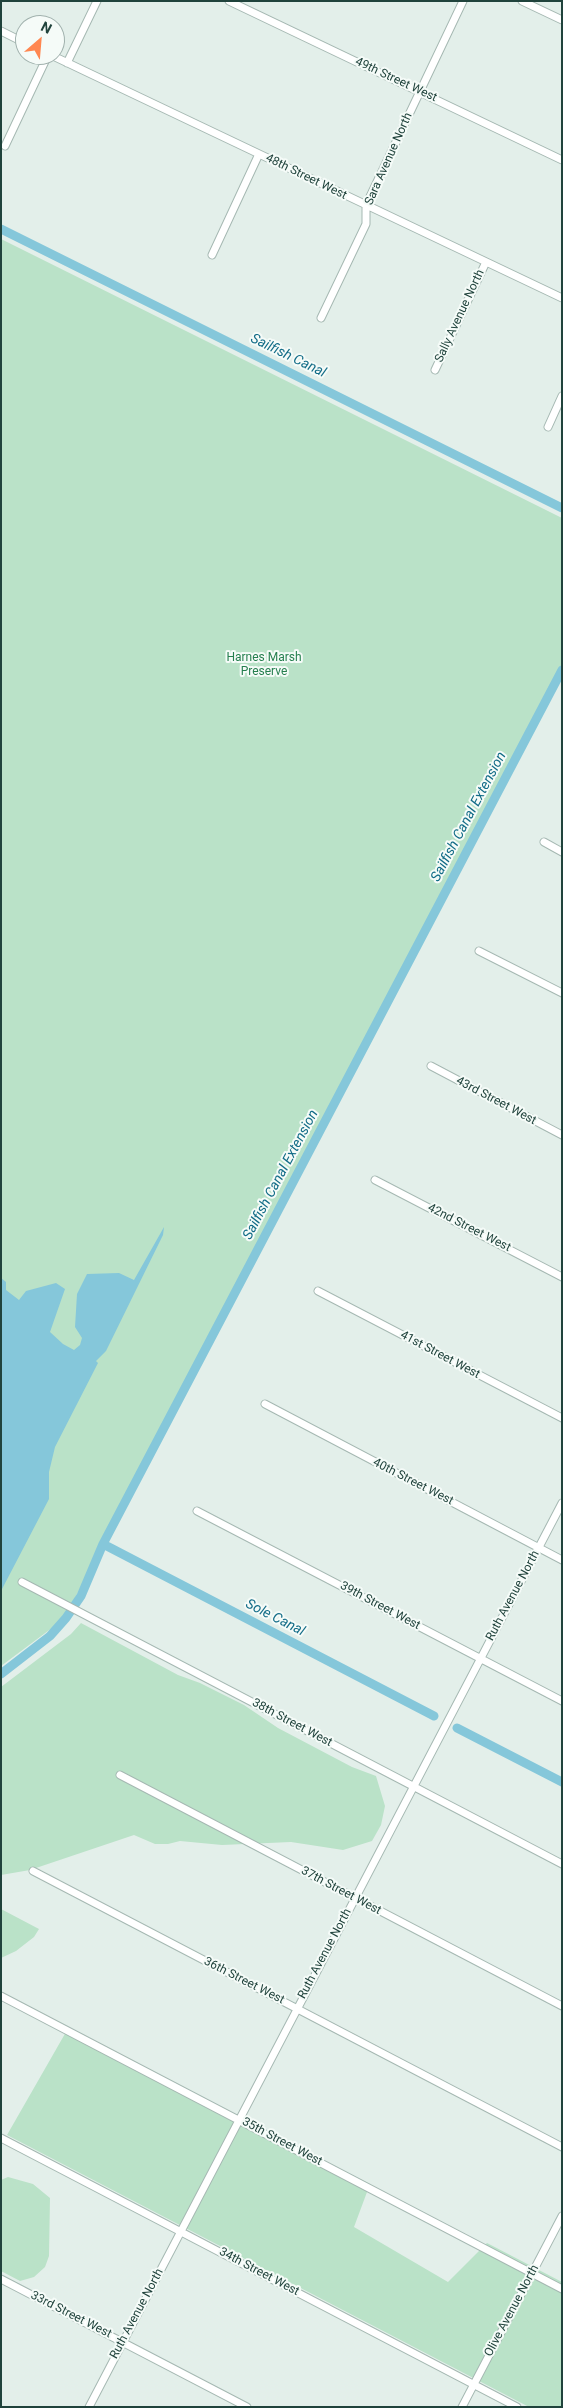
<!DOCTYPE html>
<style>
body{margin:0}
#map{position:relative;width:563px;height:2408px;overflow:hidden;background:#e3efea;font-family:Roboto,sans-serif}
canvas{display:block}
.frame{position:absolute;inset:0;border:2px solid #20433c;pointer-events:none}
.north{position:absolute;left:15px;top:15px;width:50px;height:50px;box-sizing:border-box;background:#f5fbf8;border:1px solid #a0b1ad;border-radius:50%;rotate:27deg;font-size:14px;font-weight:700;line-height:20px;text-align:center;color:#20433c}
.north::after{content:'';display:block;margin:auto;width:18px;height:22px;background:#ff8751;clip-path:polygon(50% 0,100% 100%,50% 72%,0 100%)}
</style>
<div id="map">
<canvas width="563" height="2408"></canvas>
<div class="frame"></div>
<div class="north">N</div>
</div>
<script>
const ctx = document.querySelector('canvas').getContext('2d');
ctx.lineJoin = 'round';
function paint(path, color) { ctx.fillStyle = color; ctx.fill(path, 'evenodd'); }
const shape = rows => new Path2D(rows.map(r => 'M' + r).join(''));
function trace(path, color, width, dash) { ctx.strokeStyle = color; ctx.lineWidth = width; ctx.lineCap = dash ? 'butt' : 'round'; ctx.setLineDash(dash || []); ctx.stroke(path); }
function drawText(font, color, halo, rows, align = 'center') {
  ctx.font = font + ' Roboto,sans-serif'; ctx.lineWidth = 4; ctx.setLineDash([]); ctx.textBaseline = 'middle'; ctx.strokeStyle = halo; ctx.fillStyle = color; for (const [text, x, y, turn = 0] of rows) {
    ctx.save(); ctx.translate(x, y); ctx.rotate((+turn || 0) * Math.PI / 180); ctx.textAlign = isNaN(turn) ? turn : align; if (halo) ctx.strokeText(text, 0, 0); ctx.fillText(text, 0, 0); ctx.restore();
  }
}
const green = shape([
 [1,239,562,518,562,665,64,1619,1,1666],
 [81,1623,178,1675,200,1683,244,1705,278,1728,352,1767,376,1776,385,1806,381,1825,372,1841,343,1850,291,1842,222,1845,180,1841,168,1844,155,1844,134,1835,30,1870,1,1875,1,1687,71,1634],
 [1,1909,39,1929,34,1937,16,1951,1,1958],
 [66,2032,370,2184,354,2227,448,2282,487,2243,562,2282,562,2407,529,2407,7,2135],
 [8,2177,33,2184,50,2198,49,2256,45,2267,34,2277,20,2281,1,2271,1,2180]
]);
const water = shape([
 [164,1227,163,1235,106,1351,96,1361,98,1363,55,1447,49,1472,49,1499,1,1591,1,1278,6,1282,6,1290,19,1300,26,1291,56,1283,65,1289,50,1332,63,1344,74,1350,80,1345,82,1338,75,1327,77,1294,87,1274,119,1273,134,1280]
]);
const canal = shape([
 [1,229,562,508],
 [103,1544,434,1716],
 [1,1674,50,1636,66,1618,81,1596,103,1544,562,670],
 [457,1728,562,1782]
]);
const minor = shape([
 [229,1,562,160],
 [522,1,562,20],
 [1,31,25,43],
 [51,55,562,298],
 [67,63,97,1],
 [5,146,48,55],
 [212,255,259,154],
 [321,318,366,224,366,205,463,1],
 [435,370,486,262],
 [548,427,562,396],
 [544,842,562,852],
 [479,951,562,993],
 [431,1066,562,1135],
 [375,1180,562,1277],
 [318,1291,562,1418],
 [265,1404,562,1560],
 [197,1511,562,1701],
 [22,1582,562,1864],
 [120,1775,562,2006],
 [33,1871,562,2147],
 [1,1996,562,2289],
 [1,2138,517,2407],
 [1,2279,247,2407],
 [89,2407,562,1503],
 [462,2407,562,2216]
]);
const streetNames = [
 ["49th Street West",396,80,25],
 ["Sara Avenue North",389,159,-66],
 ["48th Street West",306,177,26],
 ["Sally Avenue North",460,316,-65],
 ["43rd Street West",496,1101,28],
 ["42nd Street West",469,1228,27],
 ["41st Street West",440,1355,28],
 ["40th Street West",413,1482,27],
 ["Ruth Avenue North",513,1596,-62],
 ["39th Street West",380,1606,28],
 ["38th Street West",292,1723,28],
 ["37th Street West",341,1891,28],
 ["Ruth Avenue North",325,1954,-62],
 ["36th Street West",244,1981,27],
 ["35th Street West",282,2142,28],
 ["34th Street West",259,2272,28],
 ["Olive Avenue North",512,2311,-62],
 ["Ruth Avenue North",137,2314,-62],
 ["33rd Street West",71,2315,27]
];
const parkNames = [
 ["Harnes Marsh",264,658],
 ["Preserve",264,672]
];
const waterNames = [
 ["Sailfish Canal",288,356,26],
 ["Sailfish Canal Extension",469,817,-62],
 ["Sailfish Canal Extension",281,1175,-62],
 ["Sole Canal",275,1618,27]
];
paint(green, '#bae2c8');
paint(water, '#85c7da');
trace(canal, '#85c7da', 9);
trace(minor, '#a5b8b2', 9);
trace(minor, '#fff', 7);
drawText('12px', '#20433c', '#f5fbf8', streetNames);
drawText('12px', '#257f4e', '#f5fbf8', parkNames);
drawText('italic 14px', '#126c87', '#f5fbf8', waterNames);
</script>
